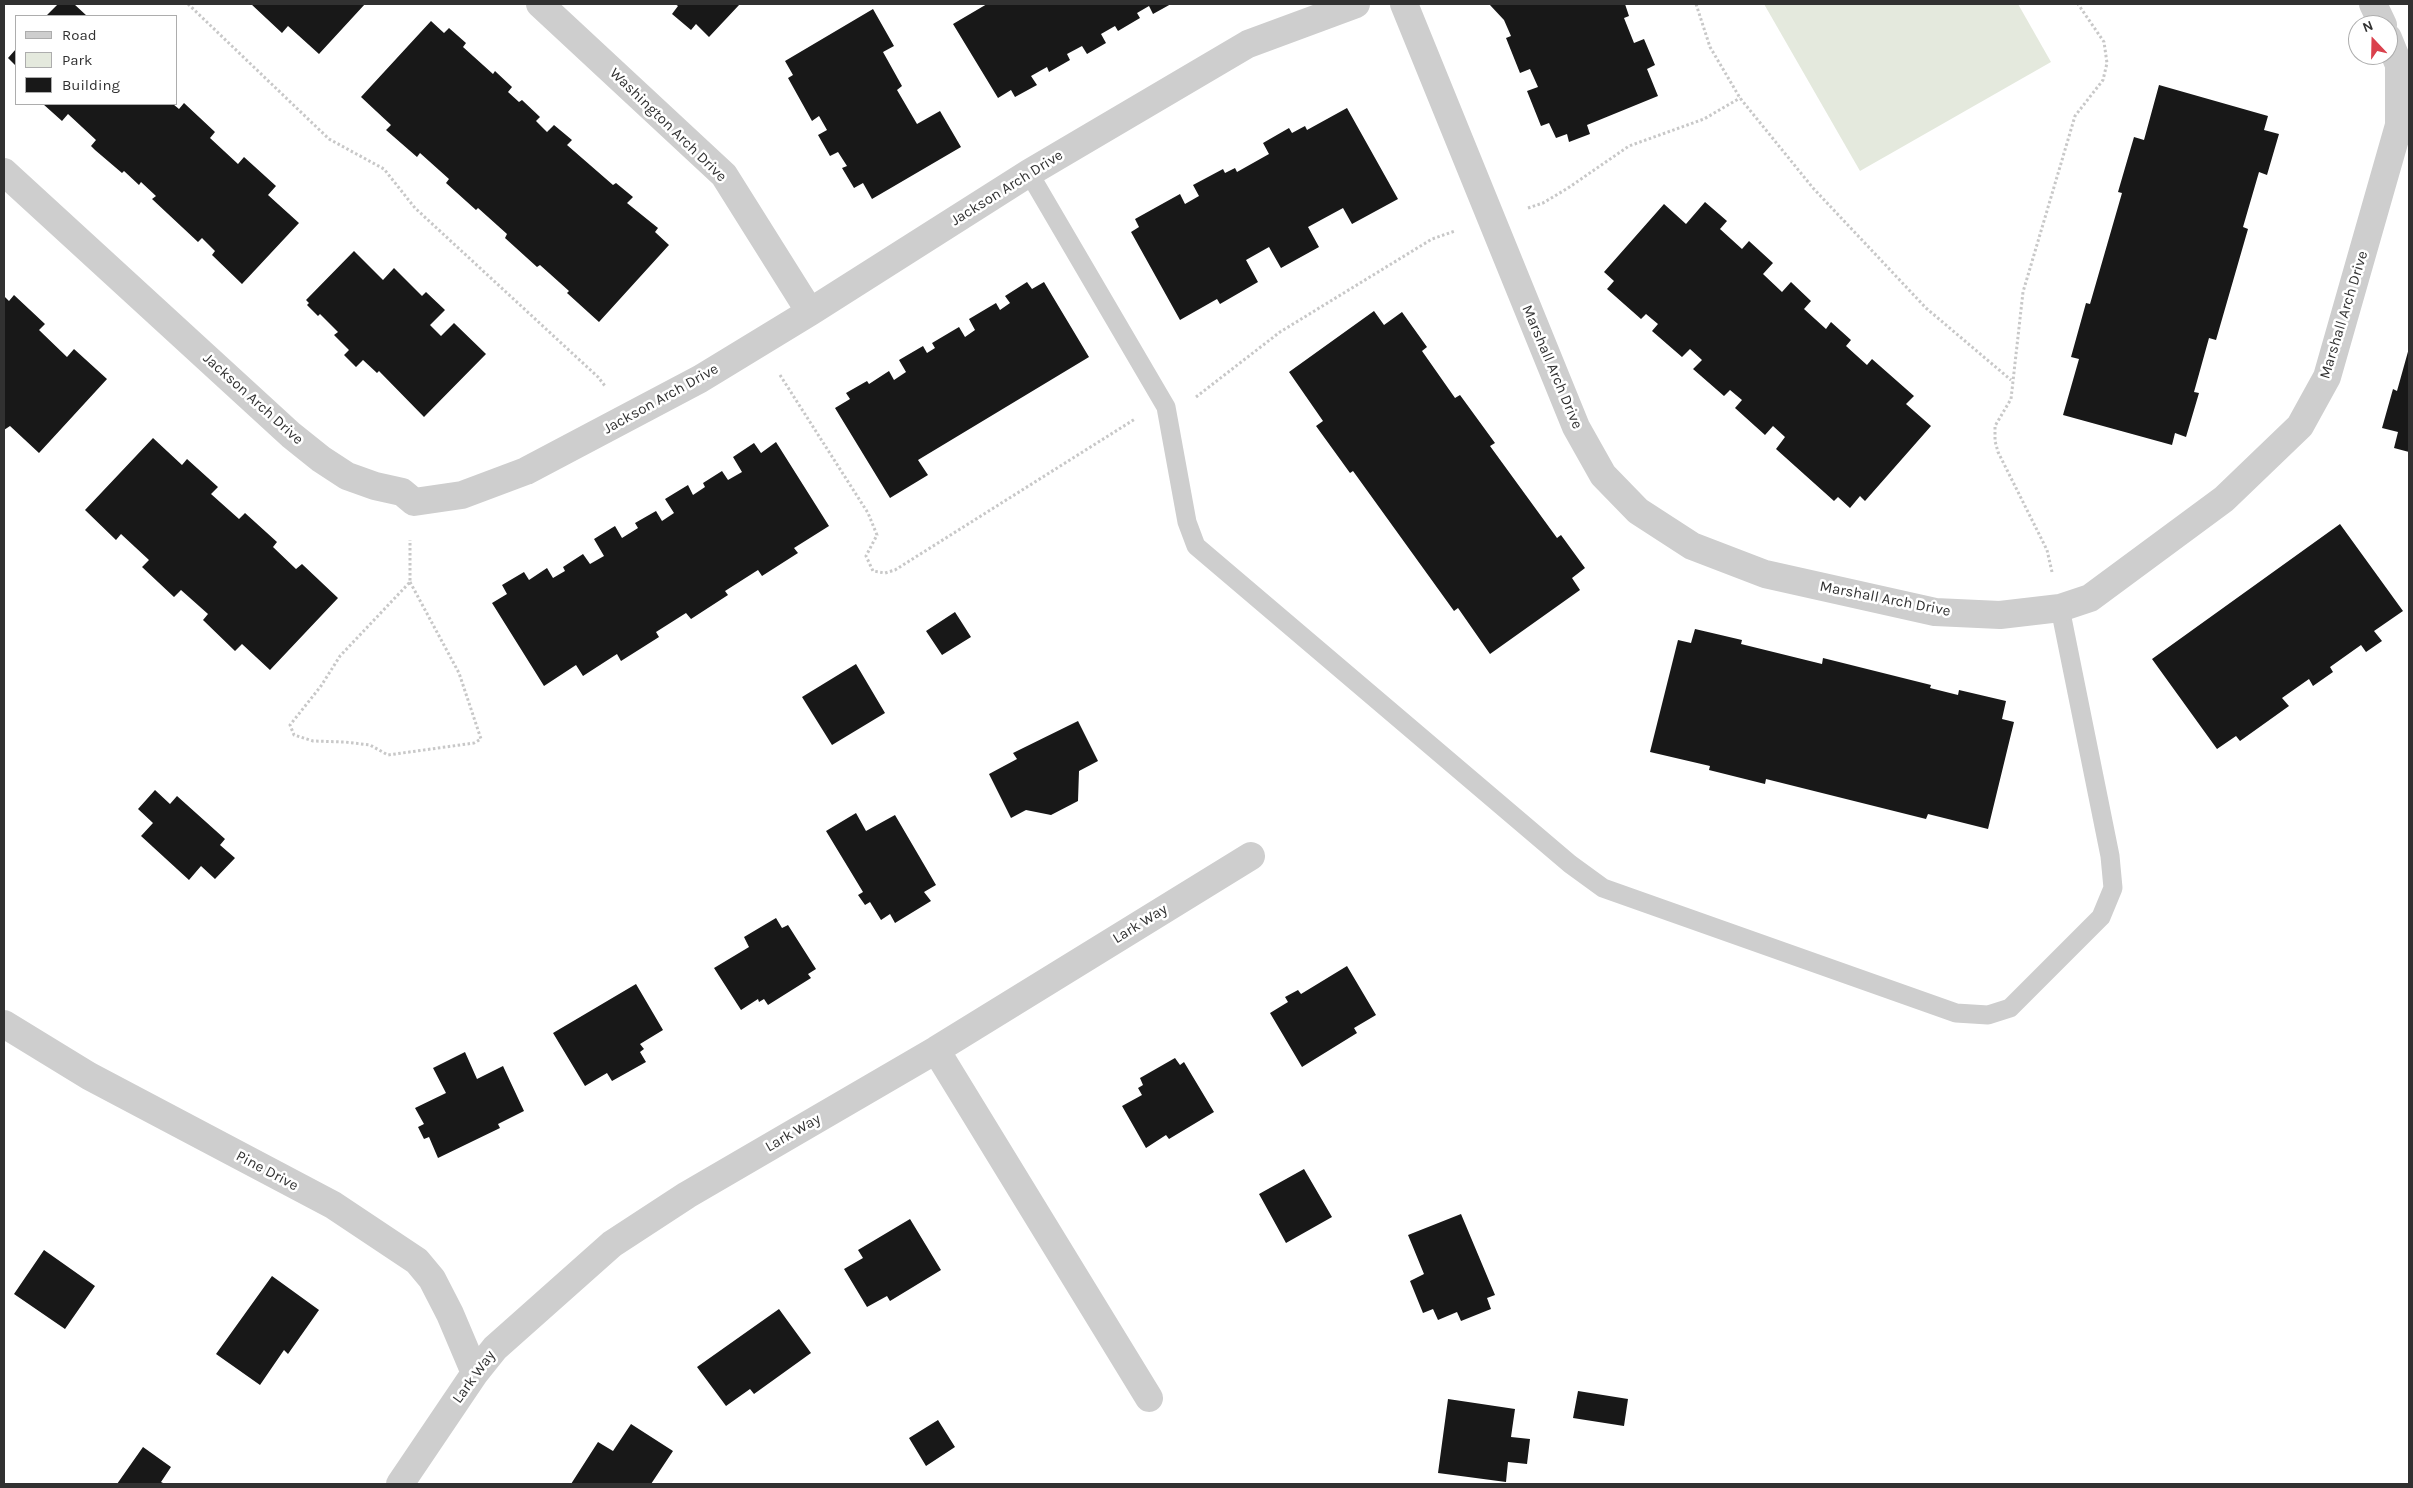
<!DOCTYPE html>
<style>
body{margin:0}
#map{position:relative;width:2413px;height:1488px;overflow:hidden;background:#fff;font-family:Karla,sans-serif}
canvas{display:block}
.frame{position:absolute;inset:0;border:5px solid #313131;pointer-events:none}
.legend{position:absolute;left:15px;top:15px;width:162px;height:90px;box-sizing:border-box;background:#fff;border:1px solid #adadad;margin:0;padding:6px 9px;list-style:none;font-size:15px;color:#313131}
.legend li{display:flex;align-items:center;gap:10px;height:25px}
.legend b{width:25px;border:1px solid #adadad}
.north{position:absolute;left:2348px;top:15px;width:50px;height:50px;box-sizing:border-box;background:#fff;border:1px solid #adadad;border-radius:50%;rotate:339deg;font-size:14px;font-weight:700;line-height:20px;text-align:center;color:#313131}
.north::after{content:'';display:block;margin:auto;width:18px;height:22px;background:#da414d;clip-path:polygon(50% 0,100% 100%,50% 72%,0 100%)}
</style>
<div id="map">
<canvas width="2413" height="1488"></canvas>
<div class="frame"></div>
<ul class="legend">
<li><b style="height:6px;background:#cecece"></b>Road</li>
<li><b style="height:14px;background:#e4e9dd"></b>Park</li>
<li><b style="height:14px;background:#181818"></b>Building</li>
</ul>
<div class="north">N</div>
</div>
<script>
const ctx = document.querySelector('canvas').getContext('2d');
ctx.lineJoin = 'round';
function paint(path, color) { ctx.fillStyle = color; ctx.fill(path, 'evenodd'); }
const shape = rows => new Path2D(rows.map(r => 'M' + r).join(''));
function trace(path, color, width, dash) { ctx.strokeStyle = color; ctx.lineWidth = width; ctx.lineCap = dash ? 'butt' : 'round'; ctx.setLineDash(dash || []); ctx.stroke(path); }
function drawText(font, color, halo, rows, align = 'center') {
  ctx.font = font + ' Karla,sans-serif'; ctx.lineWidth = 5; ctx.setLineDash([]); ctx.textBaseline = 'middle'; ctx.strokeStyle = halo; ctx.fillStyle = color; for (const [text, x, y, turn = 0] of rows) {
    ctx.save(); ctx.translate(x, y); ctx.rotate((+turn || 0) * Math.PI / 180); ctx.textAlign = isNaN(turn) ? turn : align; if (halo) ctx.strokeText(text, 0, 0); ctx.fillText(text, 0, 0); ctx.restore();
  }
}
const green = shape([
 [1764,4,2018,4,2051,62,1860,171]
]);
const building = shape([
 [58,4,74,4,87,16,46,16],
 [251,4,365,4,319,54,288,26,282,33],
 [675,4,740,4,709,37,696,24,691,30,672,14,678,6],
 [987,4,1171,4,1153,14,1149,6,1137,13,1140,18,1118,31,1115,26,1101,34,1106,43,1087,54,1082,46,1067,54,1070,60,1049,72,1047,67,1031,76,1037,85,1015,97,1011,90,998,98,953,24],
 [1489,4,1625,4,1629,16,1624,18,1634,43,1644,39,1655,65,1647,69,1658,96,1587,125,1590,134,1569,142,1567,134,1556,138,1549,123,1541,126,1527,91,1538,87,1530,69,1520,73,1506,38,1511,36,1504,20],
 [873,9,894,46,883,52,902,86,897,90,917,124,940,111,961,147,872,199,863,183,854,188,842,168,847,166,838,152,830,156,818,135,827,130,819,116,812,121,788,78,793,75,785,61],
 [431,21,444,33,449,28,466,43,463,47,493,74,495,71,512,87,508,92,519,102,522,100,540,117,536,121,547,132,554,125,572,140,567,145,613,185,616,183,633,197,627,203,658,228,655,232,669,245,599,322,567,293,569,291,540,265,537,267,505,238,507,234,478,208,476,210,446,183,449,179,420,153,417,157,386,130,391,125,361,97],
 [16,49,16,66,8,58],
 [2159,85,2268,116,2264,130,2279,134,2267,175,2259,172,2243,227,2248,229,2216,340,2209,338,2194,392,2199,393,2186,437,2175,433,2172,445,2063,415,2079,359,2071,357,2086,303,2090,304,2122,193,2118,192,2134,137,2144,140],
 [184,103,215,132,210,138,238,164,244,157,276,186,268,195,299,223,242,284,212,255,215,251,202,238,198,242,152,199,156,196,141,182,139,185,124,171,122,173,95,150,91,146,96,140,68,114,62,121,43,104,173,104,179,109],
 [1347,108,1398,199,1352,224,1343,208,1308,227,1319,247,1281,268,1269,247,1246,260,1258,282,1220,304,1217,299,1180,320,1131,232,1139,227,1135,219,1180,194,1185,204,1199,196,1193,185,1223,169,1225,173,1235,168,1237,172,1269,154,1263,143,1289,128,1292,133,1305,126,1307,130],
 [1705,202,1727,221,1720,229,1742,249,1749,241,1773,263,1763,274,1782,292,1791,282,1811,301,1804,309,1826,329,1831,322,1851,340,1846,346,1867,365,1872,359,1914,396,1906,404,1931,426,1865,501,1860,496,1850,508,1838,497,1834,501,1776,449,1785,437,1773,426,1765,435,1735,408,1742,400,1730,390,1724,396,1693,369,1702,360,1690,349,1682,357,1652,331,1658,324,1646,314,1641,319,1607,289,1614,281,1604,272,1664,204,1686,224],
 [354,251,383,280,394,268,422,296,426,292,445,310,430,325,441,336,454,323,486,354,424,417,379,371,377,373,363,360,356,367,344,355,349,350,334,335,338,332,320,314,318,316,307,305,309,303,306,300],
 [1027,282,1032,289,1044,282,1089,357,918,460,928,475,890,498,835,408,850,399,846,393,867,381,869,384,889,371,894,380,906,372,899,360,923,346,927,353,935,348,932,343,959,327,965,337,975,330,969,319,996,303,1000,310,1010,303,1005,296],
 [14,295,45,324,39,330,67,357,74,349,107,379,39,453,10,426,4,430,4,296,9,301],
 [1374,311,1384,325,1402,312,1427,347,1422,351,1455,398,1460,395,1495,443,1490,446,1557,538,1561,535,1585,568,1572,578,1580,590,1490,654,1458,608,1454,611,1353,471,1350,473,1316,426,1323,421,1289,372],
 [2409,348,2409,452,2394,448,2398,432,2382,428,2393,389,2397,391],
 [153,438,182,465,187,459,218,487,211,494,239,519,245,513,277,542,273,547,296,569,302,564,338,598,270,670,242,644,235,651,203,620,208,614,181,590,174,597,142,567,149,560,121,534,116,540,85,510],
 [776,442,829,526,794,548,798,553,762,576,758,570,725,591,728,595,691,619,686,613,656,632,659,637,621,661,617,654,583,676,576,665,544,686,492,603,507,594,502,585,524,572,529,580,547,568,553,578,565,571,563,567,583,554,590,564,604,556,594,539,615,526,622,538,638,528,635,523,656,511,662,521,674,513,665,499,688,485,693,495,705,487,703,483,722,471,728,480,742,472,733,457,754,443,761,453],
 [2340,524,2403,611,2374,631,2382,641,2366,652,2361,645,2330,667,2333,672,2313,686,2309,679,2282,698,2289,706,2240,741,2236,736,2217,749,2152,659],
 [955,612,971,637,942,655,926,631],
 [1695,629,1742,640,1741,644,1822,664,1823,658,1931,685,1930,688,1958,695,1959,690,2006,701,2002,719,2014,722,1988,829,1928,814,1926,819,1766,779,1765,784,1709,770,1710,766,1650,752,1678,640,1691,643],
 [856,664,885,713,832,745,802,697],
 [1078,721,1098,761,1079,771,1078,801,1051,815,1026,810,1011,818,989,774,1017,759,1013,753],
 [155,790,170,804,177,796,225,839,220,845,235,858,215,879,201,866,189,880,141,836,153,823,138,809],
 [856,813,866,831,895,815,936,885,924,892,931,901,895,923,890,914,881,920,870,902,865,905,858,895,863,892,826,831],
 [776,918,782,928,788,925,816,969,808,974,811,978,768,1005,764,999,759,1002,758,999,741,1010,714,968,749,947,744,937],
 [1347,966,1376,1015,1354,1028,1357,1033,1302,1067,1270,1013,1288,1002,1285,997,1298,990,1301,994],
 [636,984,663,1030,640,1044,644,1049,640,1052,646,1062,612,1081,607,1073,585,1086,553,1033],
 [465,1052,477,1079,503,1066,524,1111,498,1124,500,1128,438,1158,429,1137,424,1139,418,1127,424,1124,415,1108,446,1093,433,1068],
 [1175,1058,1180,1065,1184,1062,1214,1112,1169,1139,1166,1135,1146,1148,1122,1106,1142,1095,1138,1088,1143,1085,1140,1078],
 [1304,1169,1332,1217,1286,1243,1259,1194],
 [1461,1214,1495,1295,1487,1298,1491,1309,1461,1321,1457,1312,1438,1320,1433,1309,1423,1313,1410,1281,1424,1274,1408,1235],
 [910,1219,941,1270,890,1301,887,1296,867,1307,844,1269,863,1258,858,1250],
 [44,1250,95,1286,65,1329,14,1294],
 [272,1276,319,1310,288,1354,284,1350,260,1385,216,1354],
 [779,1309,811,1353,754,1394,750,1389,726,1406,697,1367],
 [1578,1391,1628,1399,1624,1426,1573,1418],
 [1448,1399,1515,1409,1511,1437,1530,1439,1527,1464,1508,1462,1506,1482,1438,1473],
 [938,1420,955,1447,926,1466,909,1438],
 [631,1424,673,1451,651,1484,571,1484,598,1442,613,1451],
 [143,1447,171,1467,161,1482,165,1484,117,1484]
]);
const path = shape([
 [188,4,329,139,384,169,415,208,598,377,605,386],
 [1696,4,1710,47,1740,98,1813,188,1926,308,2011,380],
 [1528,208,1543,203,1568,188,1629,146,1704,119,1740,98],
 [780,375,868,513,877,535,866,556,873,571,885,573,895,570,1135,419],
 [1196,397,1280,332,1432,239,1455,231],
 [2052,572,2047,550,1998,452,1995,441,1995,426,2011,399,2023,292,2075,116,2103,80,2107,63,2104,42,2078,4],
 [410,582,459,673,481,739,474,743,388,755,370,745,345,742,313,741,294,735,290,725,321,686,340,656,410,582,410,540]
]);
const service = shape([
 [1029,173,1166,407,1187,522,1196,546,1570,864,1603,888,1956,1013,1988,1015,2010,1008,2101,917,2113,888,2110,856,2060,608]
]);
const minor = shape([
 [540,4,724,175,810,312],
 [1404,4,1576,427,1603,475,1638,511,1692,546,1765,574,1935,612,2000,615,2060,608,2090,598,2224,499,2300,426,2327,377,2399,125,2399,65,2388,38],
 [2373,4,2383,25],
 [4,172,291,435,321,459,347,476,375,486,402,492,414,502,462,495,526,471,700,379,810,312,1029,173,1248,44,1356,4],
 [4,1024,89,1076,333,1205,417,1261,432,1279,450,1314,475,1373],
 [936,1050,1149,1398],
 [400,1484,475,1373,495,1348,612,1244,687,1195,936,1050,1251,856]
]);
const streetNames = [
 ["Washington Arch Drive",668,125,44],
 ["Jackson Arch Drive",1007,188,-32],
 ["Marshall Arch Drive",2344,315,-73],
 ["Marshall Arch Drive",1552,367,67],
 ["Jackson Arch Drive",253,399,42],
 ["Jackson Arch Drive",661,399,-29],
 ["Marshall Arch Drive",1885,599,11],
 ["Lark Way",1140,924,-32],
 ["Lark Way",793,1133,-30],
 ["Pine Drive",267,1171,28],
 ["Lark Way",474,1377,-54]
];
paint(green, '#e4e9dd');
paint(building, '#181818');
trace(path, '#c8c8c8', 3, [2.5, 2.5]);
trace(service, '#cecece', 19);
trace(minor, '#cecece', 28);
drawText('15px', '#313131', '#fff', streetNames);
</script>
